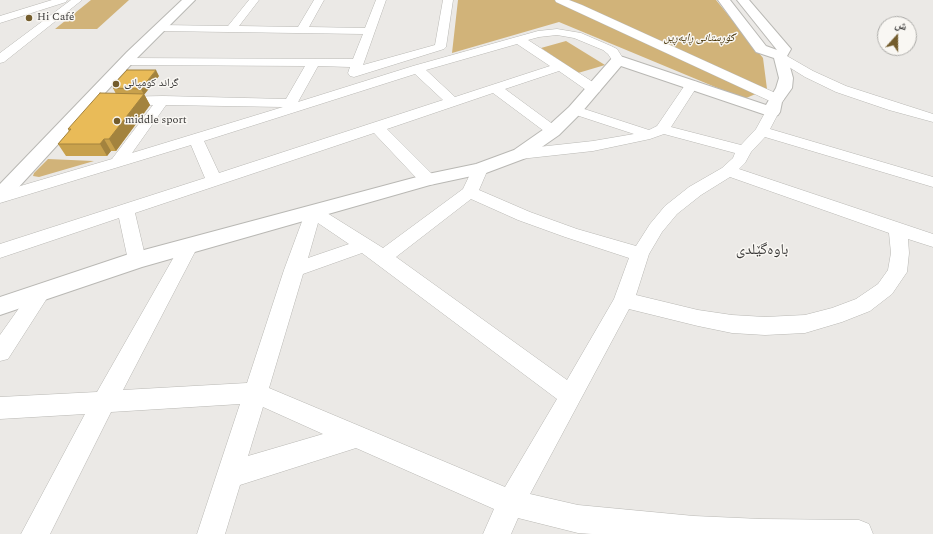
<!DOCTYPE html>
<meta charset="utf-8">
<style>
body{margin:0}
#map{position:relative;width:933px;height:534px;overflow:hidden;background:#ebe9e6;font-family:Spectral,"Noto Naskh Arabic",serif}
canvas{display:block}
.north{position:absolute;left:877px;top:16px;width:40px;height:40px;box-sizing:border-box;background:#f9f7f3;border:1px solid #acaba8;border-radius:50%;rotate:21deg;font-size:11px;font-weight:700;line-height:16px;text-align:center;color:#393837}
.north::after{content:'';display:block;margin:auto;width:14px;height:18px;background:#735c2c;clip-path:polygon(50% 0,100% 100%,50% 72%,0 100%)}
</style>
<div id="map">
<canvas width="933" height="534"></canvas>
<div class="north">ش</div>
</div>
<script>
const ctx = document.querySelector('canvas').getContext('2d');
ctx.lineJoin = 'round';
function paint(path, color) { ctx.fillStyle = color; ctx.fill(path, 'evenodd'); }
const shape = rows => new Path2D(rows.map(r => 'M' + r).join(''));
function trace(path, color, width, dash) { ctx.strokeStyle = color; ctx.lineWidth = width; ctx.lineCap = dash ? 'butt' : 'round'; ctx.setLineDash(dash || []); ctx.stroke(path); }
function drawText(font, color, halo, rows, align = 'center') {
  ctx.font = font + ' Spectral,"Noto Naskh Arabic",serif'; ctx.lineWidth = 3; ctx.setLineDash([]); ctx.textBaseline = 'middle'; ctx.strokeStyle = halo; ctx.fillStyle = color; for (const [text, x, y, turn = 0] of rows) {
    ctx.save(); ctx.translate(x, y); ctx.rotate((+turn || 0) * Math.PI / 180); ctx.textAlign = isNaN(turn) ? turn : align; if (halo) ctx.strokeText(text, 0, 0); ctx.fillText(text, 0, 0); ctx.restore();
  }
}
const green = shape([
 [91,0,129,0,97,29,55,29],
 [458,0,716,0,763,58,767,89,744,99,559,22,452,53],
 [566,41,605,65,578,73,541,48],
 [48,159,94,161,39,177,33,176,34,173]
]);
const minor = shape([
 [52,0,67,0,66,2,0,23,0,16,52,0],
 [71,0,82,0,4,62,0,63,0,53,71,0],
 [249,0,259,0,239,26,298,27,314,0,324,0,309,27,365,28,376,0,386,0,363,65,435,45,443,0,453,0,446,47,444,49,354,77,350,76,348,73,350,67,318,66,298,102,413,66,538,31,557,29,581,33,611,46,617,49,624,60,622,63,614,63,608,54,603,50,574,38,557,35,539,37,528,40,599,86,601,89,599,92,594,93,589,92,559,71,505,89,558,128,560,131,558,134,553,135,548,134,493,93,387,129,434,176,436,180,434,184,428,185,422,184,374,133,135,213,146,260,144,265,137,267,130,265,128,260,119,218,0,258,0,244,205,178,191,145,0,203,0,192,112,159,153,105,122,104,117,103,115,100,117,97,163,96,286,99,305,66,127,65,123,64,121,61,123,58,353,59,363,34,160,31,154,28,160,25,228,26,249,0],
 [517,44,550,66,455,97,426,70,517,44],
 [415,74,443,100,219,173,204,141,415,74],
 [166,105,283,107,132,153,166,105],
 [555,0,569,0,582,5,782,96,784,99,782,102,777,103,772,102,556,2,555,0],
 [780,52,813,71,846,86,933,114,933,122,889,110,836,92,805,77,776,59,774,56,776,53,780,52],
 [692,81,697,82,698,85,671,127,741,145,756,129,767,109,772,108,777,109,779,112,770,129,933,177,933,187,765,137,751,152,745,163,739,169,933,234,933,247,908,239,909,253,907,272,892,294,870,311,842,322,805,333,765,335,732,333,698,326,629,309,530,494,578,505,694,516,761,519,859,520,869,524,873,534,592,534,578,533,518,518,511,534,483,534,494,509,356,448,240,485,225,534,197,534,240,404,111,412,50,534,21,534,85,414,0,419,0,397,97,392,183,241,189,239,195,241,198,246,123,390,247,383,284,270,307,208,313,206,319,208,383,248,463,189,474,166,480,164,486,166,488,169,479,190,530,212,577,229,636,246,650,224,665,206,689,187,722,168,733,158,735,153,664,134,650,139,593,151,520,159,515,157,512,154,515,151,520,149,593,141,634,134,570,113,568,110,570,107,575,106,649,130,657,126,687,82,692,81],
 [730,177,889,233,891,253,888,270,878,284,856,299,832,308,805,315,765,317,732,315,698,310,636,295,649,254,662,232,677,214,701,195,730,177],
 [471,199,518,220,565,237,629,258,614,299,567,380,396,257,471,199],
 [318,223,349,244,308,258,318,223],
 [362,253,557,399,505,487,269,388,303,274,362,253],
 [263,407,323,434,248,456,263,407],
 [41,284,48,287,51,292,8,359,0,361,0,335,34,287,41,284]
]);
const tertiary = shape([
 [718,0,730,0,766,46,777,50,737,0,749,0,791,49,787,56,793,78,792,88,782,102,780,112,778,115,772,117,766,115,621,66,581,113,559,135,526,158,486,173,430,185,142,267,0,315,0,297,129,254,428,174,476,164,514,150,547,127,569,107,613,57,618,56,623,57,766,105,776,88,779,78,774,58,756,52,718,0]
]);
const secondary = shape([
 [182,0,195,0,137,58,7,200,0,202,0,184,127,52,182,0]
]);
const wall = shape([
 [159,76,144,94,150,105,116,151,111,151,107,156,66,156,58,144,69,132,68,129,116,94,113,88,115,86,114,84]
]);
const shadedWall = shape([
 [156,70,159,76,144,95,141,89],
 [144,94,150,105,116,151,109,139],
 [104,139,111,151,107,156,100,144]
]);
const building = shape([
 [127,70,156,70,141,89,113,88,116,84,114,84,127,70],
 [100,93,144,94,109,139,104,139,100,144,58,144,71,129,68,129,100,93]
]);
const markers = [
 [29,18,4,"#735c2c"],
 [116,84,4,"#735c2c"],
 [117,121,4,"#735c2c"]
];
const farPoinames = [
 ["Hi Café",37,18],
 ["گراند كومپانى",124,84],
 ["middle sport",125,121]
];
const farParknames = [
 ["گۆڕستانی ڕاپەڕین",699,39]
];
const quarterNames = [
 ["باوەگێلدی",762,251]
];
paint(green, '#d1b379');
trace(minor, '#b9b8b4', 1);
trace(tertiary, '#b9b8b4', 2);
trace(secondary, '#b9b8b4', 2);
paint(minor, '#fff');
paint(tertiary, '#fff');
paint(secondary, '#fff');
paint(wall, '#c8a14c');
paint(shadedWall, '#a3833e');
paint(building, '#e9bb58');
trace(building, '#a3833e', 1);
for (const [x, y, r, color] of markers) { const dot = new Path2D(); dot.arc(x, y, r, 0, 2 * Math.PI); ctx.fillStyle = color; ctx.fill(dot); trace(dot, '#f9f7f3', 1.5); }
drawText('11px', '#393837', '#f9f7f3', farPoinames, 'left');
drawText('italic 11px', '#463307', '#f9f7f3', farParknames);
drawText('15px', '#393837', '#f9f7f3', quarterNames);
</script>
